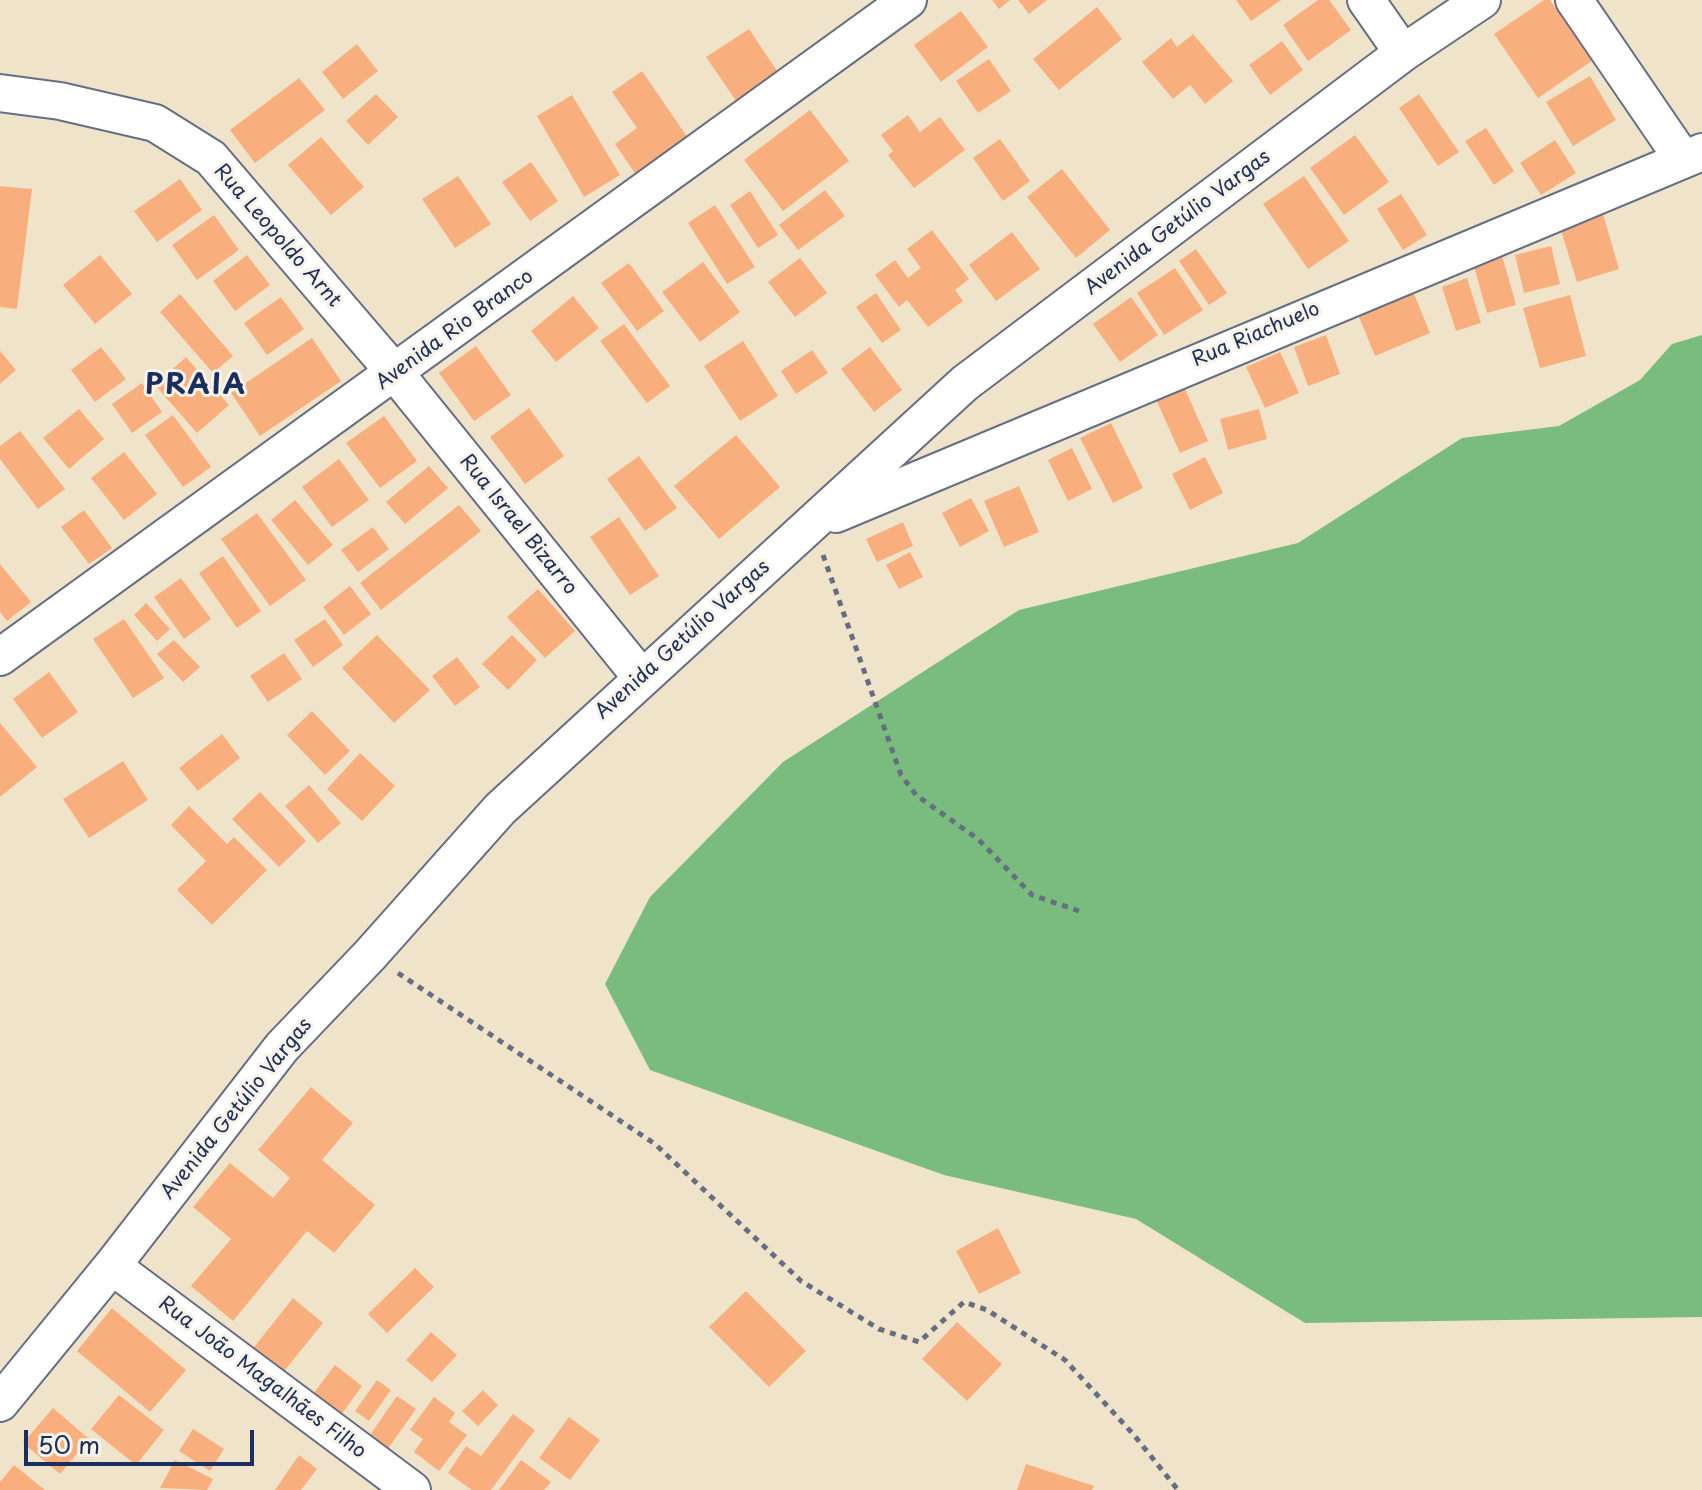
<!DOCTYPE html>
<meta charset="utf-8">
<style>
body{margin:0}
#map{position:relative;width:1702px;height:1490px;overflow:hidden;background:#efe4c9;font-family:"Playpen Sans",sans-serif}
canvas{display:block}
.scale{position:absolute;left:24px;top:1430px;width:230px;height:36px;box-sizing:border-box;border:4px solid #1b2f5e;border-top:0;padding-left:10px;font-size:24px;line-height:28px;white-space:nowrap;color:#1b2f5e;-webkit-text-stroke:6px #f7f3e8;paint-order:stroke}
</style>
<div id="map">
<canvas width="1702" height="1490"></canvas>
<div class="scale">50 m</div>
</div>
<script>
const ctx = document.querySelector('canvas').getContext('2d');
ctx.lineJoin = 'round';
function paint(path, color) { ctx.fillStyle = color; ctx.fill(path, 'evenodd'); }
const shape = rows => new Path2D(rows.map(r => 'M' + r).join(''));
function trace(path, color, width, dash) { ctx.strokeStyle = color; ctx.lineWidth = width; ctx.lineCap = dash ? 'butt' : 'round'; ctx.setLineDash(dash || []); ctx.stroke(path); }
function drawText(font, color, halo, rows, align = 'center') {
  ctx.font = font + ' "Playpen Sans",sans-serif'; ctx.lineWidth = 6; ctx.setLineDash([]); ctx.textBaseline = 'middle'; ctx.strokeStyle = halo; ctx.fillStyle = color; for (const [text, x, y, turn = 0] of rows) {
    ctx.save(); ctx.translate(x, y); ctx.rotate((+turn || 0) * Math.PI / 180); ctx.textAlign = isNaN(turn) ? turn : align; if (halo) ctx.strokeText(text, 0, 0); ctx.fillText(text, 0, 0); ctx.restore();
  }
}
const forest = shape([
 [1702,335,1702,1317,1305,1323,1136,1219,944,1175,650,1070,605,984,650,897,783,762,1019,610,1298,543,1462,438,1559,426,1640,380,1672,344]
]);
const building = shape([
 [992,0,1010,0,999,9],
 [1018,0,1047,0,1029,14],
 [1236,0,1281,0,1251,21],
 [1318,0,1329,0,1351,30,1308,61,1283,25],
 [1544,0,1550,0,1592,61,1538,98,1494,34],
 [1097,7,1122,39,1059,90,1033,59],
 [961,11,988,47,941,82,914,45],
 [749,29,781,77,739,105,706,57],
 [1193,34,1233,81,1205,104,1190,85,1173,99,1142,62,1171,38,1177,47],
 [1282,41,1303,70,1270,95,1249,65],
 [357,44,378,71,343,99,322,72],
 [989,59,1011,91,978,113,956,81],
 [642,71,690,141,637,176,615,144,637,128,612,92],
 [1590,76,1616,120,1573,146,1546,102],
 [299,78,325,110,255,163,230,130],
 [376,94,398,117,368,145,346,121],
 [1419,94,1459,152,1438,166,1399,108],
 [572,95,620,175,584,197,537,116],
 [810,110,849,161,783,211,744,160],
 [908,115,920,132,940,117,965,150,914,188,888,155,893,151,881,135],
 [1486,128,1514,171,1494,185,1465,141],
 [1355,135,1389,182,1344,215,1310,168],
 [321,137,364,187,331,215,288,165],
 [1000,139,1030,181,1003,201,973,158],
 [1555,140,1576,173,1541,195,1520,163],
 [531,162,558,201,530,221,502,182],
 [1062,169,1110,230,1076,258,1027,197],
 [458,176,491,224,455,248,422,199],
 [1304,176,1349,241,1308,269,1263,204],
 [180,179,202,210,157,242,134,211],
 [0,186,32,189,17,309,0,307],
 [825,190,845,216,798,250,779,225],
 [750,191,778,235,758,248,730,205],
 [1401,194,1427,235,1403,250,1377,209],
 [715,205,755,267,727,284,688,223],
 [1603,214,1619,269,1577,282,1560,227],
 [214,215,239,250,197,280,172,245],
 [932,230,969,279,955,290,963,301,928,327,907,300,899,307,875,275,895,260,908,278,921,268,907,249],
 [1012,232,1040,269,996,301,969,265],
 [1551,246,1560,284,1524,293,1515,255],
 [1196,249,1227,293,1209,305,1179,261],
 [100,255,132,294,95,324,63,285],
 [247,255,270,285,235,311,213,281],
 [1502,255,1516,305,1487,313,1473,263],
 [800,258,827,293,795,317,768,282],
 [703,262,740,312,700,342,662,292],
 [629,263,664,311,637,331,601,283],
 [1175,268,1203,310,1164,335,1137,293],
 [1467,278,1481,323,1456,331,1442,287],
 [1410,284,1430,333,1375,356,1355,307],
 [876,293,901,330,882,343,856,307],
 [180,294,233,356,213,373,160,312],
 [1570,295,1586,356,1540,368,1523,308],
 [573,296,599,328,556,362,531,331],
 [281,297,304,329,267,355,244,323],
 [1131,297,1158,335,1120,362,1093,324],
 [624,324,670,386,647,403,600,341],
 [1326,335,1340,374,1308,386,1294,347],
 [312,338,341,381,260,436,231,393],
 [743,341,778,396,740,421,704,366],
 [476,346,511,395,474,421,439,373],
 [101,347,126,379,95,402,71,370],
 [870,347,902,390,874,412,841,369],
 [812,350,828,373,796,394,781,371],
 [0,351,16,370,0,384],
 [1280,352,1299,393,1265,408,1246,367],
 [186,357,229,405,197,433,155,385],
 [1182,382,1208,441,1180,453,1154,395],
 [142,383,162,412,132,433,112,404],
 [529,408,564,456,525,484,490,437],
 [79,409,104,439,69,469,43,438],
 [1259,409,1267,439,1228,450,1220,419],
 [173,415,211,467,183,487,145,435],
 [384,416,417,461,380,488,346,443],
 [1111,423,1143,488,1113,503,1080,438],
 [20,431,65,489,38,509,0,459,0,446],
 [736,435,780,487,719,539,674,486],
 [1072,448,1092,489,1068,501,1048,460],
 [124,452,157,494,124,520,91,478],
 [639,456,677,508,645,531,607,479],
 [1205,457,1223,493,1190,510,1172,474],
 [339,459,369,500,332,527,302,487],
 [429,466,448,488,405,524,386,502],
 [1019,486,1039,532,1004,547,984,501],
 [971,498,989,531,960,547,942,513],
 [295,500,333,545,308,565,271,520],
 [459,505,481,531,381,610,360,583],
 [84,510,112,548,89,564,61,527],
 [257,513,306,580,270,606,221,539],
 [619,517,659,576,630,595,590,537],
 [903,522,913,546,877,562,866,539],
 [373,527,389,549,358,572,341,550],
 [910,552,923,577,899,589,886,565],
 [223,556,261,611,237,628,199,573],
 [0,564,31,602,7,621,0,612],
 [181,578,211,619,184,639,154,597],
 [350,586,371,614,344,635,323,607],
 [538,589,575,631,545,658,507,617],
 [146,603,170,629,157,641,134,615],
 [124,619,164,678,133,698,93,639],
 [325,619,343,645,313,667,294,640],
 [377,635,430,690,394,723,342,668],
 [512,635,537,660,508,690,482,664],
 [174,640,200,667,183,682,157,654],
 [284,653,302,679,268,702,250,676],
 [457,657,480,687,455,706,432,676],
 [49,672,78,712,42,738,13,699],
 [312,711,350,751,325,775,287,735],
 [0,723,37,767,0,797],
 [222,734,240,758,198,791,179,768],
 [360,753,395,786,362,821,327,789],
 [123,761,148,800,89,838,63,799],
 [309,785,341,823,318,843,285,806],
 [260,792,306,841,279,867,232,819],
 [189,806,227,844,234,837,267,870,212,925,177,890,206,861,171,825],
 [311,1087,353,1123,322,1160,375,1205,334,1253,307,1231,233,1321,191,1286,231,1239,193,1207,230,1163,273,1198,290,1178,258,1150],
 [998,1228,1021,1273,979,1294,956,1251],
 [415,1268,434,1287,387,1333,368,1314],
 [746,1291,806,1351,769,1387,709,1327],
 [293,1298,323,1323,277,1380,247,1356],
 [112,1308,186,1370,150,1412,77,1351],
 [957,1322,1002,1364,967,1401,922,1359],
 [431,1332,457,1355,432,1382,406,1360],
 [335,1365,362,1386,341,1415,313,1394],
 [377,1380,391,1390,369,1421,355,1411],
 [483,1390,498,1405,478,1426,462,1411],
 [119,1395,164,1430,136,1465,91,1429],
 [397,1396,416,1409,387,1450,368,1438],
 [434,1397,455,1413,449,1422,467,1435,439,1471,414,1452,423,1439,410,1430],
 [53,1408,89,1439,60,1474,23,1443],
 [513,1414,535,1430,491,1490,472,1490,448,1473,466,1446,481,1456],
 [569,1417,600,1440,570,1480,539,1458],
 [193,1429,224,1449,210,1471,179,1451],
 [299,1455,317,1469,301,1490,275,1490],
 [175,1460,213,1479,207,1490,160,1488],
 [521,1460,551,1482,544,1490,499,1490],
 [1026,1464,1094,1486,1092,1490,1017,1490],
 [14,1465,45,1490,0,1490,0,1482]
]);
const path = shape([
 [823,555,901,775,916,795,978,839,1032,895,1079,911],
 [398,973,655,1144,801,1281,879,1329,919,1342,964,1302,987,1310,1065,1360,1134,1435,1178,1490]
]);
const street = shape([
 [1366,0,1403,53],
 [1574,0,1682,158],
 [0,93,60,101,155,123,211,158,396,374,641,677],
 [836,514,1702,152],
 [0,657,908,0],
 [112,1266,412,1490],
 [0,1403,112,1266,282,1047,370,955,500,809,965,383,1403,53,1482,0]
]);
const streetNames = [
 ["Avenida Getúlio Vargas",1178,223,-37],
 ["Rua Leopoldo Arnt",277,236,49],
 ["Avenida Rio Branco",455,330,-36],
 ["Rua Riachuelo",1256,335,-23],
 ["Rua Israel Bizarro",518,525,51],
 ["Avenida Getúlio Vargas",683,640,-42],
 ["Avenida Getúlio Vargas",237,1109,-51],
 ["Rua João Magalhães Filho",262,1378,37]
];
const districtNames = [
 ["PRAIA",196,386]
];
paint(forest, '#7abc7e');
paint(building, '#f9ae7e');
trace(street, '#656e83', 40);
trace(path, '#656e83', 5, [6, 6]);
trace(street, '#fff', 36);
drawText('20px', '#1b2f5e', '#f7f3e8', streetNames);
ctx.letterSpacing = '2px';
drawText('bold 28px', '#1b2f5e', '#f7f3e8', districtNames);
ctx.letterSpacing = '0px';
</script>
